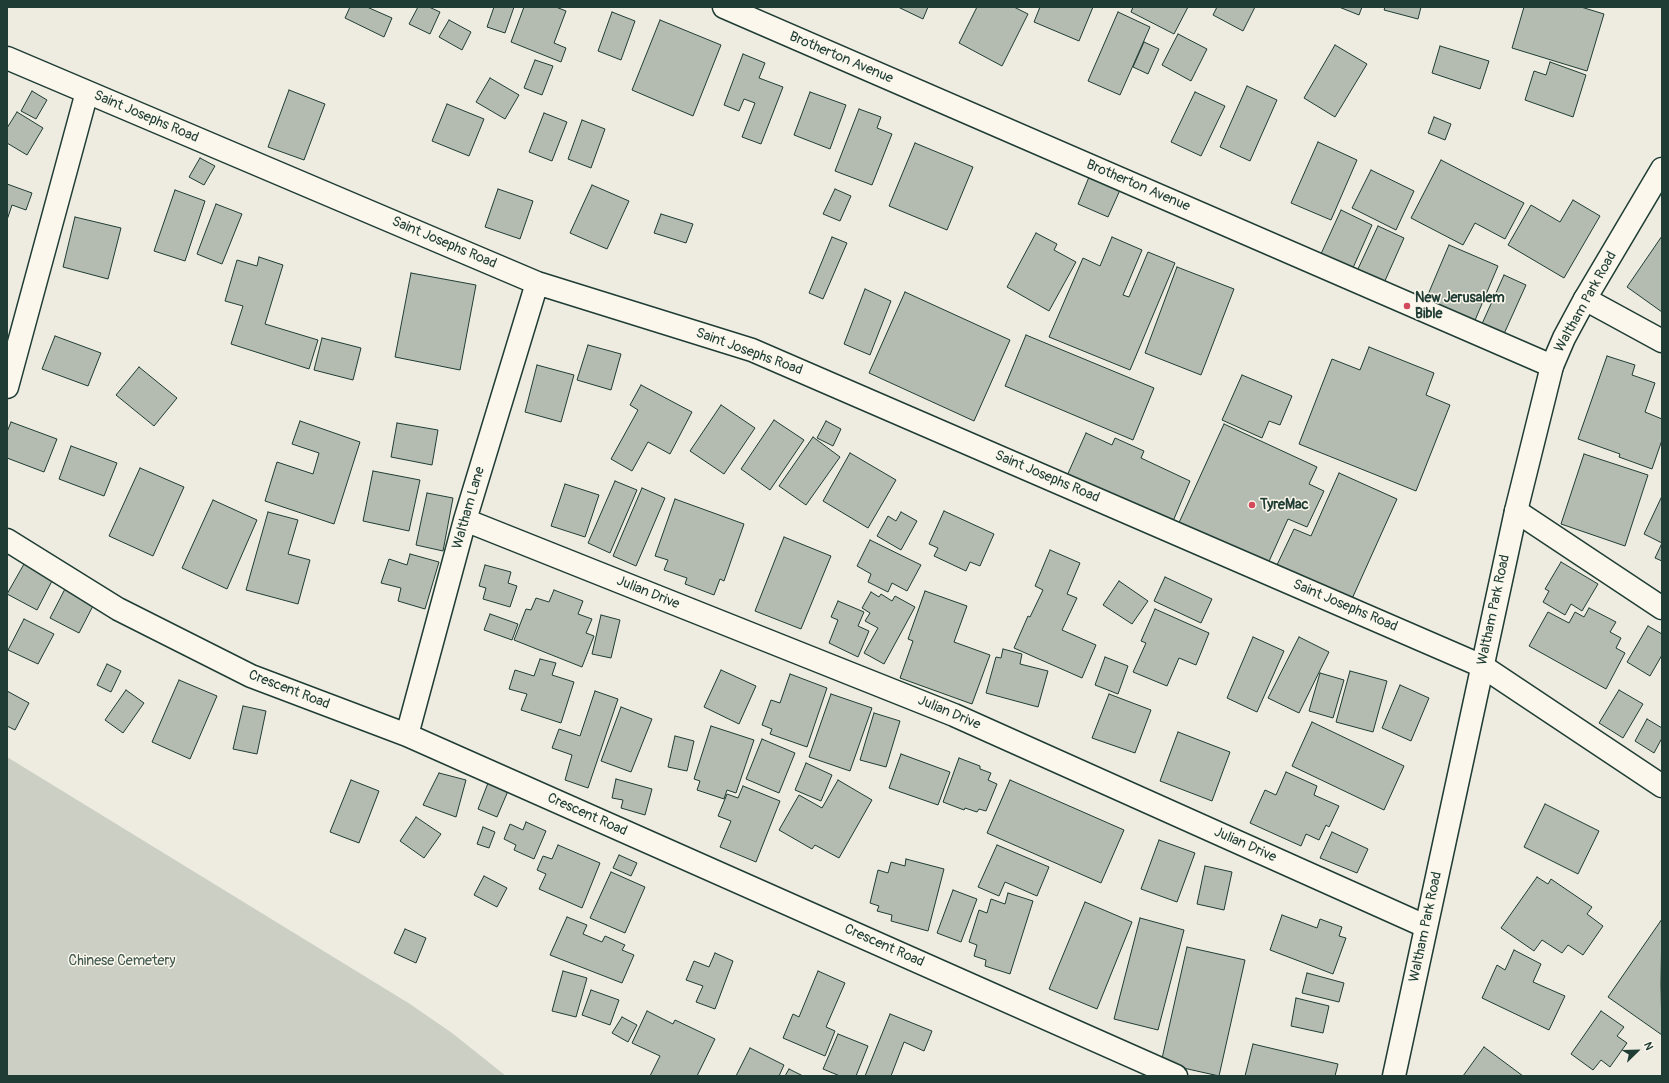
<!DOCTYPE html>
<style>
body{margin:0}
#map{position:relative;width:1669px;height:1083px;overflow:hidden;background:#eeece1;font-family:Pangolin,sans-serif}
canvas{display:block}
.frame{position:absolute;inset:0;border:8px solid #1f3d34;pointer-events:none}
.north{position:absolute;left:1617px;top:1031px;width:40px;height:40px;-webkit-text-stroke:3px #fbf7ec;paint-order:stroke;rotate:67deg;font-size:11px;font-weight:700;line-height:16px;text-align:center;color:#1f3d34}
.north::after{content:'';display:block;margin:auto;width:14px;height:18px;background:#1f3d34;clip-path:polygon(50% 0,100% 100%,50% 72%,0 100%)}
</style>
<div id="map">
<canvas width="1669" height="1083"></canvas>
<div class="frame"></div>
<div class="north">N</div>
</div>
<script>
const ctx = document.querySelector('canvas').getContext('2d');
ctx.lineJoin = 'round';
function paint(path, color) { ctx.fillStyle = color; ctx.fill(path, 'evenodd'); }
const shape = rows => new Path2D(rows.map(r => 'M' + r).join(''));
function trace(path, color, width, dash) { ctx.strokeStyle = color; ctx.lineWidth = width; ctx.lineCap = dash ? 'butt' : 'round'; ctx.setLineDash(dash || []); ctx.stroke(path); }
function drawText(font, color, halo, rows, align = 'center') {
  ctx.font = font + ' Pangolin,sans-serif'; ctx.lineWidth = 3; ctx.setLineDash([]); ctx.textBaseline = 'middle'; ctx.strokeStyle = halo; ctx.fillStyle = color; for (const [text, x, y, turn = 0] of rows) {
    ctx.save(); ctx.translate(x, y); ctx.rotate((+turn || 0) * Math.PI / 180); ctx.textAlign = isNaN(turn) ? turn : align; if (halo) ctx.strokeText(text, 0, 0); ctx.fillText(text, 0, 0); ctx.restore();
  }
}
const green = shape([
 [7,757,410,1004,452,1033,506,1076,7,1076]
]);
const building = shape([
 [350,7,367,7,392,18,384,37,345,18,350,7],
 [418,7,429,7,440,12,430,34,409,24,418,7],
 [494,7,514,7,505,33,487,27,494,7],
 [524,7,556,7,566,11,554,43,566,48,561,62,511,42,524,7],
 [898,7,928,7,923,19,898,7],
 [977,7,1014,7,1028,14,1002,66,959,43,977,7],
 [1040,7,1093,7,1079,41,1034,22,1040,7],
 [1133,7,1188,7,1174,34,1131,12,1133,7],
 [1217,7,1255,7,1243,31,1213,15,1217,7],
 [1339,7,1362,7,1359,15,1339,7],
 [1385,7,1421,7,1418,19,1384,10,1385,7],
 [1524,7,1581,7,1604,14,1587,71,1512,48,1524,7],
 [612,12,635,21,621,60,598,51,612,12],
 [1118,12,1150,27,1120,95,1088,81,1118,12],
 [449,20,471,32,462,50,439,37,449,20],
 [660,20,721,45,693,116,632,90,660,20],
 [1178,34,1207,49,1191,81,1162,65,1178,34],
 [1144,42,1159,49,1148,74,1133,67,1144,42],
 [1335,45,1367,64,1335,117,1304,98,1335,45],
 [1440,46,1489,61,1480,89,1432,73,1440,46],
 [743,54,765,63,759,78,783,87,761,144,742,137,755,103,744,99,739,111,724,105,743,54],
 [535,60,553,66,542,95,524,88,535,60],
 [1550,62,1586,75,1573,117,1525,100,1534,71,1546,75,1550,62],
 [490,78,519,95,505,119,476,102,490,78],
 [1247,86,1277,100,1250,161,1220,147,1247,86],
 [289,90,325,104,304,160,268,147,289,90],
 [32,91,47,100,36,119,21,111,32,91],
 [810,92,846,105,830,149,794,135,810,92],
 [1195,92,1225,106,1201,156,1171,142,1195,92],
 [447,104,484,119,469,156,432,141,447,104],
 [859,109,881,117,877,128,892,134,872,185,835,171,859,109],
 [17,112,43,128,27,155,7,143,7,128,17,112],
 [544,113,567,122,552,161,529,152,544,113],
 [1434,117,1451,124,1445,140,1428,133,1434,117],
 [582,120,605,129,591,168,568,159,582,120],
 [1318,142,1357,160,1331,220,1291,203,1318,142],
 [915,143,973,167,947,230,889,206,915,143],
 [200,158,215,166,204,185,189,177,200,158],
 [1441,160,1524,203,1505,239,1475,223,1463,245,1411,218,1441,160],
 [1371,170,1414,191,1396,230,1352,208,1371,170],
 [1089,177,1120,190,1108,217,1078,204,1089,177],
 [7,184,32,193,26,210,12,205,7,220,7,184],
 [592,185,629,201,607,249,570,233,592,185],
 [498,189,533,201,520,239,485,227,498,189],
 [835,189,851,196,840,221,823,214,835,189],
 [175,190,205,201,185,261,154,251,175,190],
 [1573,200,1600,216,1564,278,1508,245,1531,205,1560,222,1573,200],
 [216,204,242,214,222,264,197,254,216,204],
 [1341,210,1372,225,1352,270,1320,256,1341,210],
 [661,214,693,224,686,243,654,233,661,214],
 [75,217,121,228,108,279,63,267,75,217],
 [1378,226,1404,238,1384,283,1357,271,1378,226],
 [1036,233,1057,244,1054,250,1076,262,1049,311,1007,287,1036,233],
 [1662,236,1662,312,1627,287,1662,236],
 [832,237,847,243,823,299,809,293,832,237],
 [1112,237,1142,250,1123,295,1129,297,1148,252,1175,263,1130,370,1049,337,1083,258,1100,266,1112,237],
 [1449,245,1498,266,1473,325,1424,304,1449,245],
 [259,257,283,265,265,324,318,340,309,369,231,344,243,306,225,301,237,260,257,266,259,257],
 [1177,267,1234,289,1201,375,1145,353,1177,267],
 [411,273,476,285,460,370,395,357,411,273],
 [1504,275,1526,285,1503,336,1481,326,1504,275],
 [865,289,891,301,870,355,844,344,865,289],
 [905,292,1010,340,974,421,869,373,905,292],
 [1026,335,1154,388,1133,440,1005,386,1026,335],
 [55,336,101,353,88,386,42,369,55,336],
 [322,338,361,348,353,380,314,370,322,338],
 [588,345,621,354,611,390,577,380,588,345],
 [1369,347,1434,373,1426,395,1450,405,1416,491,1299,444,1332,359,1360,370,1369,347],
 [1607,356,1635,365,1632,375,1655,383,1645,412,1662,419,1662,440,1652,469,1619,457,1620,454,1578,439,1607,356],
 [537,365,574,375,561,422,525,412,537,365],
 [139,367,177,398,154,426,116,395,139,367],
 [1242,375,1292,396,1280,425,1269,421,1262,438,1222,420,1242,375],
 [641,385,692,412,670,454,648,442,632,471,611,459,638,410,630,405,641,385],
 [721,405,755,428,724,474,690,451,721,405],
 [774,420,804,440,770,490,741,469,774,420],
 [300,421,360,442,334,524,265,501,277,462,313,474,319,453,292,444,300,421],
 [826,421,841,429,833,446,817,438,826,421],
 [11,422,57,439,44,472,7,458,7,432,11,422],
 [397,423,438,430,432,465,391,457,397,423],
 [1224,424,1317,467,1309,484,1324,491,1307,527,1288,519,1266,568,1177,527,1224,424],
 [1086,433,1112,445,1115,438,1144,451,1141,458,1190,481,1171,526,1066,478,1086,433],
 [813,437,840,457,806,505,779,486,813,437],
 [71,446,117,463,104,496,59,479,71,446],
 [850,453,896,480,868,528,823,501,850,453],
 [1584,454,1648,475,1625,546,1561,524,1584,454],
 [140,468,184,487,153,556,109,536,140,468],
 [373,471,420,480,409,531,363,521,373,471],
 [1339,473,1397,499,1351,601,1276,567,1294,529,1311,536,1339,473],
 [615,481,637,490,610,553,588,543,615,481],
 [565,484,599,495,585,537,551,526,565,484],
 [642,488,665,498,636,566,613,556,642,488],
 [427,493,453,498,443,551,416,545,427,493],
 [1662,496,1662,561,1655,558,1662,543,1644,534,1662,496],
 [675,499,744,524,724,581,720,579,714,595,685,584,687,578,664,570,668,560,655,556,675,499],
 [213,500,257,520,227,589,182,568,213,500],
 [944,511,994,534,980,566,970,562,966,571,934,556,938,548,929,544,944,511],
 [268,512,298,520,288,554,310,560,298,604,246,590,268,512],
 [901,512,917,521,901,550,877,536,888,516,896,521,901,512],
 [784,537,831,556,801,629,755,611,784,537],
 [870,540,921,565,907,591,892,583,888,592,868,582,871,574,857,566,870,540],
 [1050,550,1080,563,1067,594,1077,598,1062,630,1096,645,1082,678,1014,648,1028,616,1030,617,1043,590,1035,586,1050,550],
 [410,554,439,562,425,609,398,601,401,588,381,583,389,559,407,565,410,554],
 [1561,562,1598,584,1582,611,1571,604,1565,615,1543,602,1549,591,1545,589,1561,562],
 [24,564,53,579,37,610,7,594,24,564],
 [485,565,511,572,508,583,517,586,510,607,483,599,486,588,479,586,485,565],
 [1165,577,1212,599,1201,623,1154,601,1165,577],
 [1119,581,1148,601,1132,624,1103,605,1119,581],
 [66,587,95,602,79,633,50,618,66,587],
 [554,590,583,601,578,614,592,619,586,633,594,636,582,667,514,640,526,609,531,610,536,598,549,602,554,590],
 [925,591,967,606,954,642,990,655,972,704,900,678,913,641,908,639,925,591],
 [871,592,879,597,881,594,892,601,895,596,915,607,884,664,864,653,878,628,865,621,870,613,862,608,871,592],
 [838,601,864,612,858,626,869,631,858,657,829,643,838,620,831,617,838,601],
 [1589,608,1616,622,1610,632,1621,638,1616,648,1625,653,1606,689,1529,646,1548,612,1569,623,1575,612,1584,617,1589,608],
 [1155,609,1209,633,1196,665,1179,658,1167,686,1133,672,1146,643,1141,641,1155,609],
 [490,614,518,624,512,640,484,630,490,614],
 [601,615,620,620,611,658,592,654,601,615],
 [24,619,54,634,38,664,8,650,24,619],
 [1648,626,1662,634,1662,655,1650,676,1627,662,1648,626],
 [1253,637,1284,651,1257,712,1227,698,1253,637],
 [1299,637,1329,652,1299,713,1268,698,1299,637],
 [1003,649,1022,654,1020,664,1048,671,1038,707,986,693,996,657,1001,658,1003,649],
 [1105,657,1128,666,1118,694,1095,685,1105,657],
 [540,659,556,663,552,675,574,682,561,723,521,710,527,694,509,689,515,670,534,676,540,659],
 [107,664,121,671,111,692,97,685,107,664],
 [721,670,756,686,739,724,704,707,721,670],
 [1350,671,1387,681,1373,732,1336,722,1350,671],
 [1320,673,1344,680,1333,718,1309,711,1320,673],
 [790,674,827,688,807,747,770,734,772,729,762,725,771,700,780,703,790,674],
 [179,680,217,696,190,759,152,742,179,680],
 [1400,685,1429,698,1411,741,1382,728,1400,685],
 [126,690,144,703,123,733,105,720,126,690],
 [1619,690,1643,704,1623,738,1599,723,1619,690],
 [7,691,29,703,15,730,7,726,7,691],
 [595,691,618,699,588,788,565,780,572,755,552,748,559,729,580,736,595,691],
 [831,694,872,708,850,771,809,757,831,694],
 [1109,694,1151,710,1135,753,1092,738,1109,694],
 [243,706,266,711,257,754,233,749,243,706],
 [621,707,652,719,631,772,601,761,621,707],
 [874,713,900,721,886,767,860,760,874,713],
 [1647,719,1662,728,1662,738,1654,753,1635,741,1647,719],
 [1312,722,1404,766,1384,810,1292,766,1312,722],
 [711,726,754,740,736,793,727,790,724,799,697,790,700,781,694,779,711,726],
 [1178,732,1230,752,1212,801,1160,781,1178,732],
 [675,736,694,741,687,771,668,767,675,736],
 [762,739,795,753,779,793,746,779,762,739],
 [901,754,950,772,938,805,889,788,901,754],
 [959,758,980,766,980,769,991,773,988,780,997,784,986,811,979,809,977,812,965,808,964,810,943,802,959,758],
 [806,763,832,775,821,801,795,790,806,763],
 [1286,772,1317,786,1314,795,1339,806,1329,827,1326,825,1319,840,1306,834,1301,846,1250,823,1265,790,1276,795,1286,772],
 [439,773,466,780,456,817,423,805,439,773],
 [616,779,652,789,645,815,621,808,623,800,612,798,616,779],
 [351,780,379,791,359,843,330,832,351,780],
 [838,780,872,800,839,858,815,845,812,849,779,830,799,795,822,808,838,780],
 [1010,780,1124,830,1101,883,987,833,1010,780],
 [488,783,508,791,497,817,478,809,488,783],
 [743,786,780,801,756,862,720,847,731,821,718,816,727,794,738,798,743,786],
 [1545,804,1599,831,1578,874,1524,847,1545,804],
 [416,817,441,834,424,858,400,841,416,817],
 [526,822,546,831,534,859,514,850,516,845,504,839,510,824,523,830,526,822],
 [483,827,495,832,489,848,477,844,483,827],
 [1332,832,1368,849,1357,873,1320,858,1332,832],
 [1159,840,1195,853,1177,902,1141,889,1159,840],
 [558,845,600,863,582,908,539,889,546,874,537,870,543,856,552,859,558,845],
 [997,845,1049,867,1037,896,1005,882,999,896,978,887,997,845],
 [619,855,637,863,631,876,613,868,619,855],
 [906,859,944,869,928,931,891,921,892,915,877,911,879,906,870,903,878,870,888,873,891,862,905,866,906,859],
 [1205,866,1232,872,1224,910,1197,904,1205,866],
 [611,872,645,887,625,933,590,918,611,872],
 [484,876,507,888,497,907,474,895,484,876],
 [1537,877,1548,884,1551,879,1592,907,1587,914,1603,926,1583,955,1568,945,1562,953,1542,940,1534,951,1501,928,1537,877],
 [953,890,977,899,961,942,937,933,953,890],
 [1008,893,1033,901,1010,974,985,966,986,960,974,956,977,945,969,942,979,910,987,913,991,899,1005,904,1008,893],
 [1085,902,1132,922,1097,1009,1049,989,1085,902],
 [1282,915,1317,928,1320,919,1342,927,1339,936,1346,938,1333,974,1270,950,1282,915],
 [567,917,587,925,583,934,602,942,605,936,625,945,622,950,634,955,622,983,550,955,567,917],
 [1140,918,1184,930,1158,1030,1114,1019,1140,918],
 [1662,919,1661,984,1662,1035,1608,997,1662,919],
 [405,929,426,938,416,963,394,953,405,929],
 [1187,947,1245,960,1219,1076,1161,1063,1187,947],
 [1514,950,1541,964,1533,982,1565,996,1549,1030,1482,998,1497,965,1505,970,1514,950],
 [715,953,733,961,715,1009,696,1002,703,986,686,980,694,961,709,967,715,953],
 [563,971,587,978,576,1017,552,1011,563,971],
 [818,971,845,983,826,1027,835,1031,825,1056,783,1038,793,1014,799,1017,818,971],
 [1307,973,1344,983,1339,1002,1302,993,1307,973],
 [591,990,619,1000,610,1025,582,1015,591,990],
 [1296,998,1329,1006,1323,1033,1291,1026,1296,998],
 [647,1011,673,1024,675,1020,715,1039,697,1076,650,1076,660,1056,632,1043,647,1011],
 [1601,1011,1624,1027,1617,1036,1627,1043,1610,1067,1601,1060,1593,1070,1571,1054,1601,1011],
 [890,1014,932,1031,924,1051,904,1042,891,1076,865,1076,890,1014],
 [622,1017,637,1025,628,1042,612,1033,622,1017],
 [838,1034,868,1046,856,1076,840,1076,823,1069,838,1034],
 [1253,1044,1338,1064,1335,1076,1245,1076,1253,1044],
 [1484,1047,1523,1076,1463,1076,1484,1047],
 [750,1048,784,1065,779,1076,736,1076,750,1048],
 [789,1069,803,1076,785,1076,789,1069]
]);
const street = shape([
 [724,7,1552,366],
 [7,58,537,283,752,350,1482,666,1662,786],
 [1585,299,1662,341],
 [7,387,87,92],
 [1516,511,1662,608],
 [465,520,954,715,1425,926],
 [7,540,118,609,251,676,407,735,1176,1076],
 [407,735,465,520,537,283]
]);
const secondary = shape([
 [1394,1076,1516,511,1552,366,1564,338,1585,299,1662,169]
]);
const markers = [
 [1407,306,4,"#d1495b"],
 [1252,505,4,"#d1495b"]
];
const streetNames = [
 ["Brotherton Avenue",841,58,23],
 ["Saint Josephs Road",146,117,23],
 ["Brotherton Avenue",1138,186,23],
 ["Saint Josephs Road",444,243,23],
 ["Waltham Park Road",1586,302,-61],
 ["Saint Josephs Road",749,352,20],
 ["Saint Josephs Road",1047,477,23],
 ["Waltham Lane",469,508,-74],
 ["Julian Drive",648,593,22],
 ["Saint Josephs Road",1345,606,23],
 ["Waltham Park Road",1494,610,-78],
 ["Crescent Road",289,690,21],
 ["Julian Drive",949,713,23],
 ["Crescent Road",587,815,24],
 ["Julian Drive",1245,845,24],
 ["Waltham Park Road",1426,927,-78],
 ["Crescent Road",884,946,24]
];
const poiNames = [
 ["New Jerusalem",1415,298],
 ["Bible",1415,314],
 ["TyreMac",1260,505]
];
const parkNames = [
 ["Chinese Cemetery",122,961]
];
paint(green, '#cbcfc4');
paint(building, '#b4bbb0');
trace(building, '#1f3d34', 1);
trace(street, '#1f3d34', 25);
trace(secondary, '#1f3d34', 25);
trace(street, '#fbf7ec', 22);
trace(secondary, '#fbf7ec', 22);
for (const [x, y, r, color] of markers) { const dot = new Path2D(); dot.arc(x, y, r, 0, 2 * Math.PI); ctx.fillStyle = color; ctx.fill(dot); trace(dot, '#fbf7ec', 1.5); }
drawText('14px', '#1f3d34', '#fbf7ec', streetNames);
drawText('bold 14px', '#1f3d34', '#fbf7ec', poiNames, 'left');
drawText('14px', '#415a51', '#fbf7ec', parkNames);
</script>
